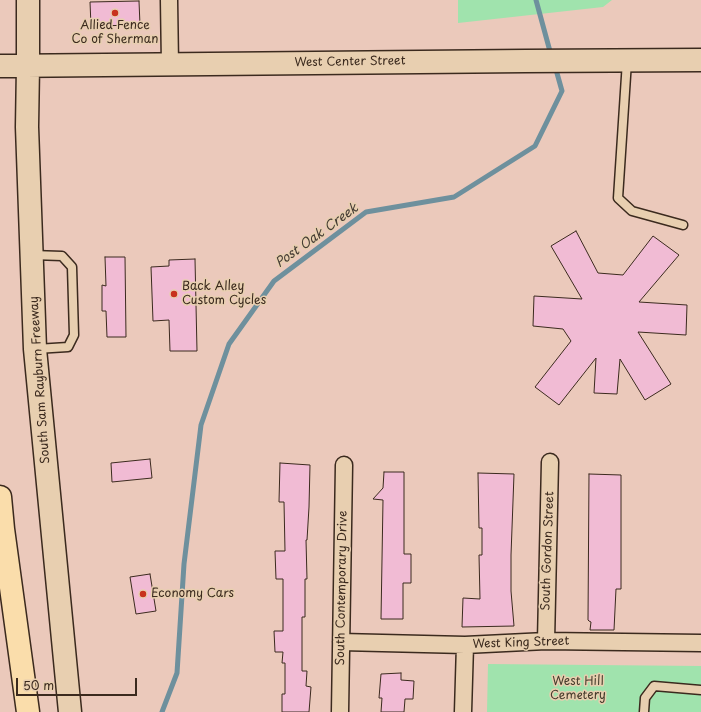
<!DOCTYPE html>
<style>
body{margin:0}
#map{position:relative;width:701px;height:712px;overflow:hidden;background:#ebc9bb;font-family:"Playpen Sans",sans-serif}
canvas{display:block}
.scale{position:absolute;left:16px;top:678px;width:121px;height:18px;box-sizing:border-box;border:2px solid #3b2a1e;border-top:0;padding-left:5px;font-size:12px;line-height:14px;white-space:nowrap;color:#3b2a1e;-webkit-text-stroke:3px #e8cfb0;paint-order:stroke}
</style>
<div id="map">
<canvas width="701" height="712"></canvas>
<div class="scale">50 m</div>
</div>
<script>
const ctx = document.querySelector('canvas').getContext('2d');
ctx.lineJoin = 'round';
function paint(path, color) { ctx.fillStyle = color; ctx.fill(path, 'evenodd'); }
const shape = rows => new Path2D(rows.map(r => 'M' + r).join(''));
function trace(path, color, width, dash) { ctx.strokeStyle = color; ctx.lineWidth = width; ctx.lineCap = dash ? 'butt' : 'round'; ctx.setLineDash(dash || []); ctx.stroke(path); }
function drawText(font, color, halo, rows, align = 'center') {
  ctx.font = font + ' "Playpen Sans",sans-serif'; ctx.lineWidth = 3; ctx.setLineDash([]); ctx.textBaseline = 'middle'; ctx.strokeStyle = halo; ctx.fillStyle = color; for (const [text, x, y, turn = 0] of rows) {
    ctx.save(); ctx.translate(x, y); ctx.rotate((+turn || 0) * Math.PI / 180); ctx.textAlign = isNaN(turn) ? turn : align; if (halo) ctx.strokeText(text, 0, 0); ctx.fillText(text, 0, 0); ctx.restore();
  }
}
const green = shape([
 [458,0,612,0,603,7,458,23],
 [488,664,701,666,701,712,487,712]
]);
const stream = shape([
 [536,0,551,55],
 [162,712,177,673,184,564,201,425,229,344,274,281,366,212,454,197,535,146,562,91,555,66]
]);
const building = shape([
 [139,1,140,25,91,26,90,2,139,1],
 [576,231,598,273,623,275,653,236,679,255,639,302,687,305,686,335,638,332,671,384,645,400,620,359,617,394,594,393,596,358,559,405,535,387,571,341,563,329,533,326,534,296,582,299,551,246,576,231],
 [105,257,125,257,126,337,107,337,106,311,102,311,102,285,106,286,105,257],
 [195,259,197,351,170,351,169,320,153,321,151,267,169,266,169,260,195,259],
 [150,459,152,478,112,482,111,463,150,459],
 [280,463,310,465,309,507,307,540,306,540,307,579,305,579,305,617,302,617,302,671,307,671,306,686,311,687,309,712,282,712,282,694,285,694,285,663,282,663,283,652,275,652,274,631,283,631,283,579,276,579,275,551,285,551,284,502,279,502,280,463],
 [384,472,404,472,404,554,411,554,411,583,403,583,403,619,381,619,383,500,373,499,383,488,384,472],
 [478,473,514,474,511,555,511,591,514,626,462,627,463,598,480,599,479,555,482,555,482,528,479,528,478,473],
 [589,474,621,475,621,589,616,589,614,630,590,630,591,622,589,621,588,620,589,474],
 [150,574,156,611,136,614,130,577,150,574],
 [401,673,401,680,414,681,413,699,405,699,404,712,381,712,382,698,379,698,381,674,401,673]
]);
const lane = shape([
 [627,61,618,198,632,211,683,225],
 [32,255,62,256,72,267,74,335,68,347,36,349],
 [644,712,645,698,654,686,701,690]
]);
const street = shape([
 [169,0,170,64],
 [546,641,550,462],
 [341,642,465,645,546,641,701,643],
 [340,712,344,465],
 [463,712,465,645]
]);
const secondary = shape([
 [28,0,28,66,27,127,35,349,70,712],
 [0,66,525,61,701,60]
]);
const highway = shape([
 [0,497,3,529,28,712]
]);
const markers = [
 [115,13,4,"#c8321e"],
 [174,294,4,"#c8321e"],
 [143,594,4,"#c8321e"]
];
const poiNames = [
 ["Allied Fence",115,26,"center"],
 ["Co of Sherman",115,40,"center"],
 ["Back Alley",182,287],
 ["Custom Cycles",182,301],
 ["Economy Cars",151,594]
];
const streetNames = [
 ["West Center Street",350,62,-1],
 ["South Sam Rayburn Freeway",40,380,-94],
 ["South Gordon Street",548,551,-88],
 ["South Contemporary Drive",342,588,-89],
 ["West King Street",521,643,-2]
];
const parkNames = [
 ["West Hill",578,682],
 ["Cemetery",578,696]
];
const waterNames = [
 ["Post Oak Creek",317,236,-36]
];
paint(green, '#a0e3ad');
trace(stream, '#6e909d', 5);
paint(building, '#f1bbd4');
trace(building, '#3b2a1e', 1);
trace(lane, '#3b2a1e', 11);
trace(street, '#3b2a1e', 19);
trace(secondary, '#3b2a1e', 25);
trace(highway, '#3b2a1e', 25);
trace(lane, '#e8cfb0', 8);
trace(street, '#e8cfb0', 16);
trace(secondary, '#e8cfb0', 22);
trace(highway, '#faddab', 22);
for (const [x, y, r, color] of markers) { const dot = new Path2D(); dot.arc(x, y, r, 0, 2 * Math.PI); ctx.fillStyle = color; ctx.fill(dot); trace(dot, '#e8cfb0', 1.5); }
drawText('12px', '#3b2a1e', '#e8cfb0', poiNames, 'left');
drawText('12px', '#3b2a1e', '#e8cfb0', streetNames);
drawText('12px', '#453c2c', '#e8cfb0', parkNames);
drawText('italic 13px', '#443b33', '#e8cfb0', waterNames);
</script>
